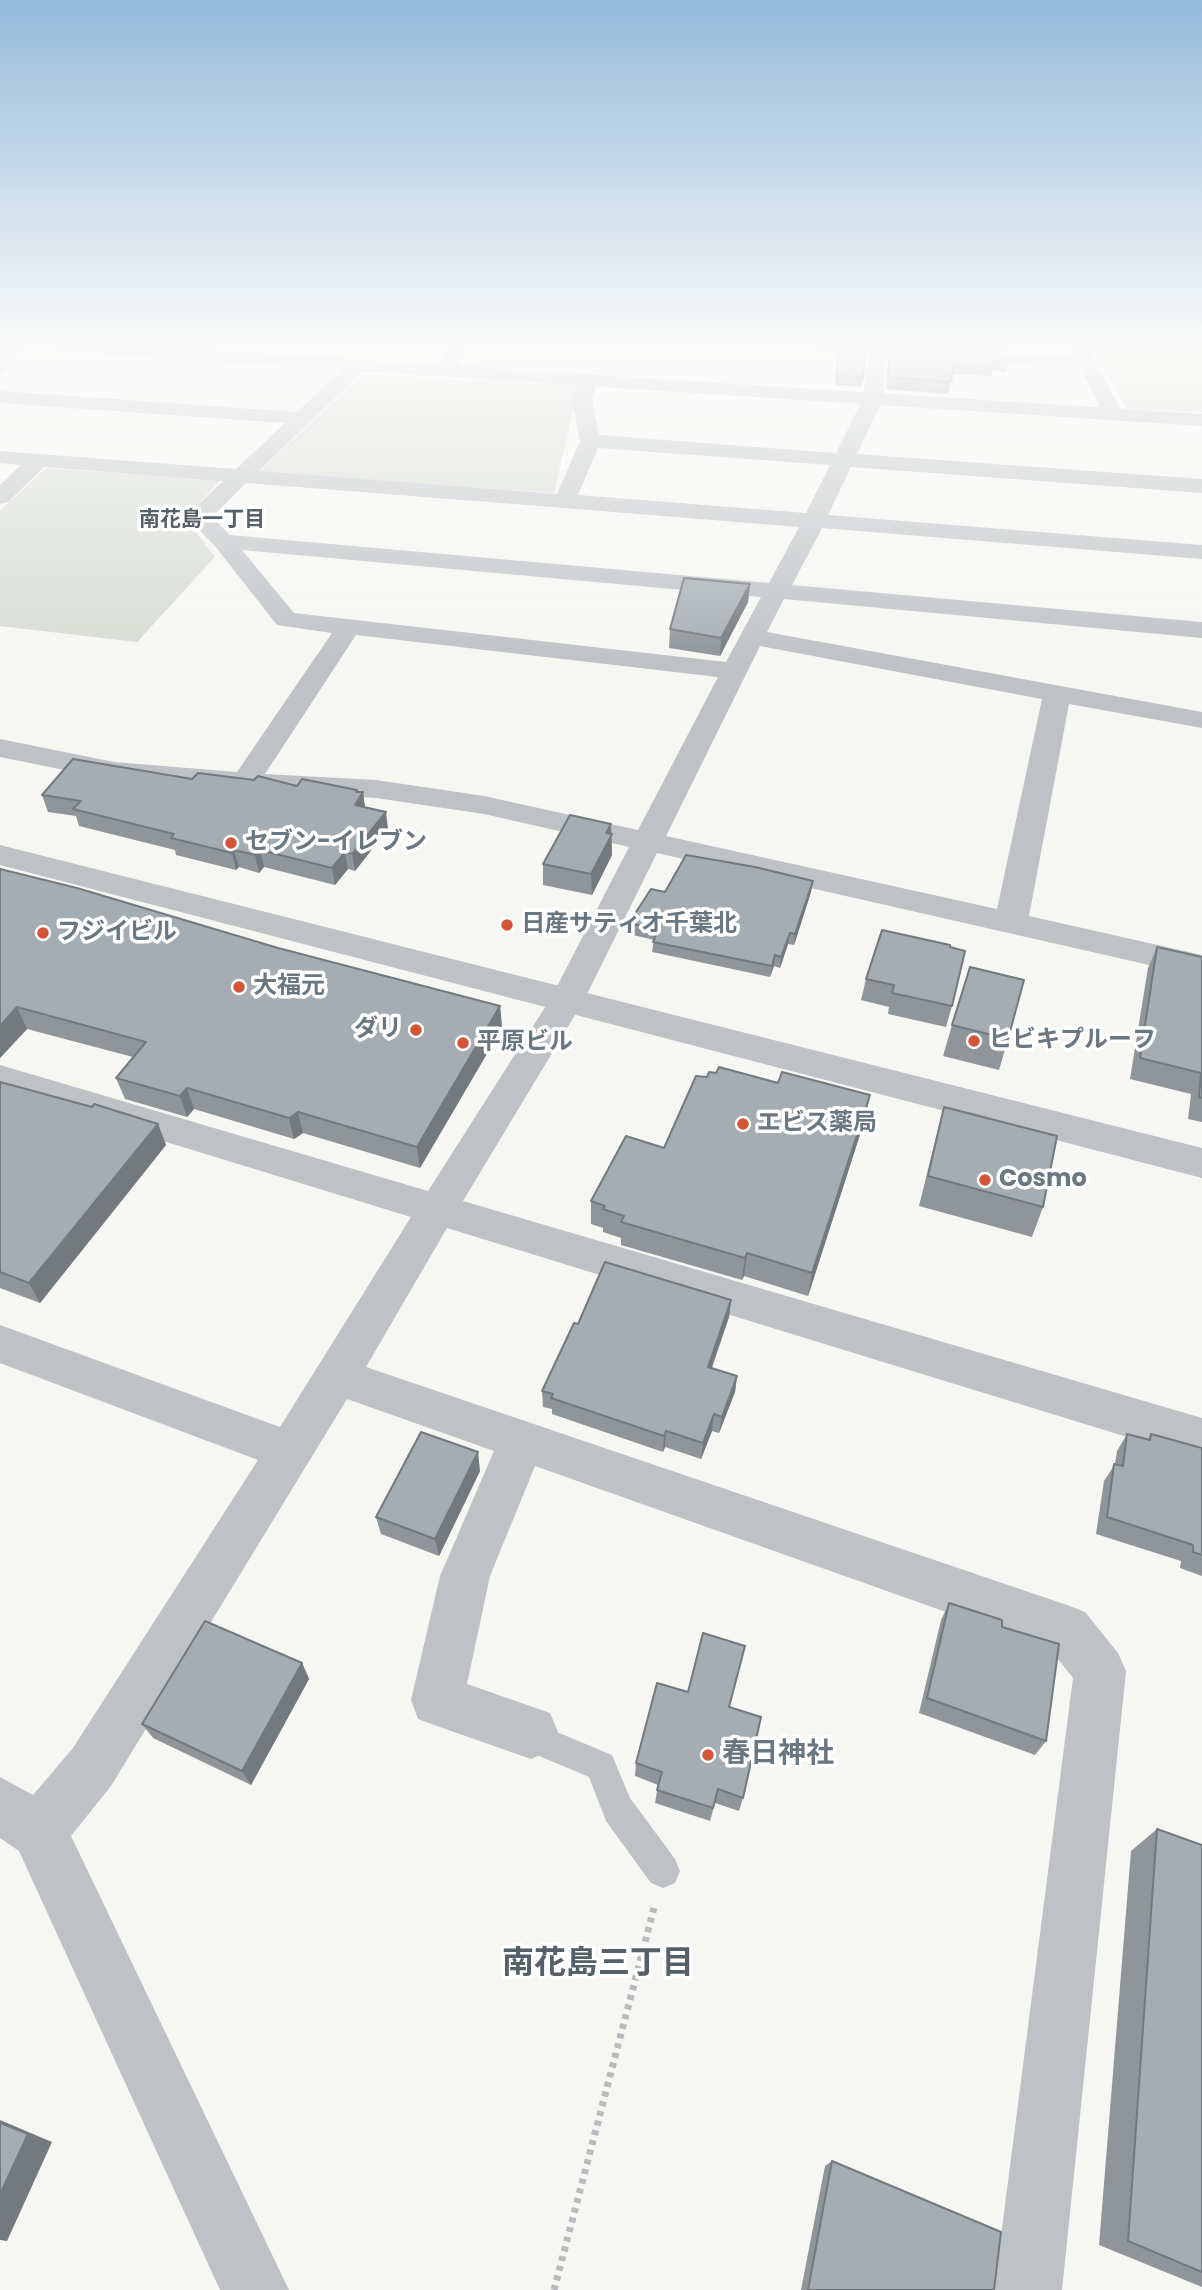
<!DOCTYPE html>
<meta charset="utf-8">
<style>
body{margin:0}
canvas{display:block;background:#f6f6f3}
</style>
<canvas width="1202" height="2290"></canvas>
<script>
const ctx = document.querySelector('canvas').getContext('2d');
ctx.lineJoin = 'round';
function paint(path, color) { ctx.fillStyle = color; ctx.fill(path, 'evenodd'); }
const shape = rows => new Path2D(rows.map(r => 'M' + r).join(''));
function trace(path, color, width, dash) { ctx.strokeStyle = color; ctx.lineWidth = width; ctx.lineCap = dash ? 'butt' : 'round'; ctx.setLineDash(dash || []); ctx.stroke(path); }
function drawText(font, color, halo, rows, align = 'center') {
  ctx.font = font + ' Poppins,"Noto Sans JP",sans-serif'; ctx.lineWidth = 7; ctx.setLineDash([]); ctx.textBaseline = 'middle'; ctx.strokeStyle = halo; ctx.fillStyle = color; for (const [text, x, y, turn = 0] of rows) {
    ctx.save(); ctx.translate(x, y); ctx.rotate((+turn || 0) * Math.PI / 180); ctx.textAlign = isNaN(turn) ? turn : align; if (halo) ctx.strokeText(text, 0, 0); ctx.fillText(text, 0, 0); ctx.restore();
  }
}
const green = shape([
 [1091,346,1202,346,1202,412,1127,409],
 [362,374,579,386,554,493,258,473],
 [46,468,221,480,185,518,215,557,137,642,0,626,0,511]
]);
const stream = shape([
 [0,367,4,368,5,369,0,373,0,367]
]);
const path = shape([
 [554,2290,654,1908]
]);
const service = shape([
 [531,1716,542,1721,552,1730,612,1755,630,1798,675,1859,680,1871,675,1883,663,1888,651,1883,606,1821,589,1777,530,1752,520,1743,515,1732,520,1721,531,1716]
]);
const minor = shape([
 [8,346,28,346,7,365,0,367,0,352,8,346],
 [451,346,469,346,451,375,437,375,434,371,451,346],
 [814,346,896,346,899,350,897,354,886,355,883,399,857,454,1202,479,1202,493,851,467,828,515,1202,545,1202,559,822,528,792,585,1202,622,1202,638,784,599,767,632,1202,712,1202,728,1069,704,1029,916,1202,955,1202,977,657,853,584,1000,463,1201,1202,1418,1202,1460,447,1228,366,1367,1067,1605,1085,1612,1118,1653,1126,1671,1062,2290,994,2290,1073,1678,1050,1649,535,1466,490,1576,467,1684,550,1713,558,1732,550,1751,531,1759,437,1726,418,1719,411,1700,440,1576,494,1451,347,1399,111,1786,71,1836,289,2290,220,2290,19,1851,0,1838,0,1777,33,1795,73,1748,258,1460,0,1363,0,1325,280,1427,411,1217,0,1091,0,1065,428,1191,551,998,629,847,484,814,376,798,114,780,0,757,0,739,114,762,237,772,332,633,277,625,215,546,191,522,188,517,191,512,223,481,44,467,8,502,0,504,0,485,21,465,0,463,0,451,236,469,285,423,0,403,0,391,297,412,350,362,357,360,364,362,367,366,364,370,259,471,557,494,580,441,572,399,577,381,587,375,597,381,592,399,599,435,836,453,863,399,868,354,823,352,816,350,814,346],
 [598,448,830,465,806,513,578,495,598,448],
 [246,483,565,508,799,527,769,583,230,535,212,517,246,483],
 [242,550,761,597,726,662,294,613,242,550],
 [356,635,718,677,638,830,484,796,376,780,265,774,356,635],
 [760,646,1042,699,997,909,666,836,760,646],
 [1070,346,1088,346,1123,415,1120,419,1106,419,1081,369,957,361,948,355,957,349,1075,358,1070,346]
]);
const tertiary = shape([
 [55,346,147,346,1202,414,1202,426,64,352,57,350,55,346],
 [0,845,1202,1148,1202,1178,0,865,0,845]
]);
const wall = shape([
 [936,346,1006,346,1005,351],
 [839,347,866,349,862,387,835,385],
 [890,347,1009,361,1006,372,992,371,992,376,952,374,948,394,886,389],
 [750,584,748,602,720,656,669,648,670,629],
 [192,779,357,790,358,792,363,792,365,807,388,829,355,871,348,869,335,885,264,867,259,873,239,867,236,870,176,855,175,850,79,826,76,816,48,812,42,795],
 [611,834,612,855,592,895,543,885,543,864],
 [0,869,278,948,500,1006,502,1028,420,1168,303,1133,294,1139,194,1109,187,1117,125,1099,116,1078,133,1057,27,1029,0,1058],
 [665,892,811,892,794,945,788,944,780,968,774,966,770,977,652,952,654,940,629,934,629,923],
 [882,930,952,1006,946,1027,888,1014,889,1007,861,1000,866,979],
 [1157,947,1202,957,1202,1122,1188,1119,1191,1094,1130,1079,1148,968],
 [952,1025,1008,1039,999,1070,943,1056],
 [707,1077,778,1083,870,1095,865,1119,808,1296,744,1276,742,1280,621,1245,621,1238,603,1232,603,1228,591,1224,591,1201,664,1148],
 [0,1082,92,1107,158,1124,166,1145,40,1303,0,1288],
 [944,1107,1043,1207,1032,1237,919,1206,936,1137],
 [731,1300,729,1317,712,1368,737,1376,735,1392,719,1433,712,1431,701,1459,665,1447,663,1452,552,1414,552,1409,543,1407,542,1391],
 [1127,1434,1148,1440,1151,1434,1201,1448,1202,1447,1202,1576,1180,1568,1181,1561,1096,1534,1104,1481,1115,1464,1117,1451],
 [480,1471,439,1556,381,1534,376,1517],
 [949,1603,1002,1627,1046,1741,1035,1755,919,1713,941,1620],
 [302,1663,309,1679,251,1785,153,1738,142,1724],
 [730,1707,743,1798,739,1811,715,1803,710,1821,655,1803,658,1785,635,1776,636,1763],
 [1157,1829,1202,1845,1202,2287,1099,2245,1131,1851],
 [832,2161,994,2290,801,2290,825,2166]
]);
const shadedWall = shape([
 [750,584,748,602,720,656,721,638],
 [357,790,359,799,363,792,365,809,355,805],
 [386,812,388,829,355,871,352,854],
 [611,824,612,855,592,895,591,874,606,833],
 [234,850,239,867,236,870,232,853],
 [260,850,264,867,259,873,255,855],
 [345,852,348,869,335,885,332,868],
 [813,881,811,892,794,945,795,934],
 [790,933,788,944,780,968,781,957],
 [775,955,774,966,770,977,772,966],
 [500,1006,502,1028,420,1168,417,1147],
 [17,1007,27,1029,0,1058,0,1026],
 [187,1088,194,1109,187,1117,180,1096],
 [870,1095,865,1119,808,1296,812,1273],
 [298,1112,303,1133,294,1139,289,1118],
 [158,1124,166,1145,40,1303,29,1283],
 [747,1253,744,1276,742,1280,745,1258],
 [731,1300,729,1317,706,1383,708,1367],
 [737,1376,735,1392,719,1433,722,1417],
 [714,1414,712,1431,701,1459,703,1443],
 [666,1431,665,1447,663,1452,664,1436],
 [478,1452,480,1471,439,1556,435,1539],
 [302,1663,309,1679,251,1785,242,1771],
 [0,2120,52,2142,7,2241,0,2240]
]);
const building = shape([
 [839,347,866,349,863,378,836,376,839,347],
 [890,347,1008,355,1009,361,994,360,994,364,954,363,951,382,888,377,890,347],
 [684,578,750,584,721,638,670,629,684,578],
 [73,759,192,779,198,773,254,780,258,776,297,786,302,779,357,790,356,792,363,792,355,805,386,812,352,854,345,852,332,868,260,850,255,855,234,850,232,853,171,838,174,834,73,809,81,801,42,795,73,759],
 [570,815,611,824,606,833,612,834,591,874,543,864,570,815],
 [686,855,755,867,813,881,795,934,790,933,781,957,775,955,772,966,653,942,658,930,629,923,651,889,665,892,686,855],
 [0,869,77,888,278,948,500,1006,417,1147,298,1112,289,1118,187,1088,180,1096,116,1078,146,1042,17,1007,0,1026,0,869],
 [882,930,950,945,950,947,965,951,952,1006,892,993,894,985,866,979,882,930],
 [1157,947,1202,957,1202,1098,1199,1097,1201,1073,1140,1058,1157,947],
 [970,967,1024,980,1008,1039,952,1025,970,967],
 [719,1067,778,1083,782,1072,870,1095,812,1273,747,1253,745,1258,621,1222,624,1216,603,1209,605,1206,591,1201,626,1136,664,1148,696,1076,707,1077,709,1072,716,1073,719,1067],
 [0,1082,92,1107,94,1104,158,1124,29,1283,0,1272,0,1082],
 [944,1107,1057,1136,1043,1207,928,1176,944,1107],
 [605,1262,731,1300,708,1367,737,1376,722,1417,714,1414,703,1443,666,1431,664,1436,551,1398,553,1394,542,1391,574,1323,578,1324,605,1262],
 [421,1432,478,1452,435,1539,376,1517,421,1432],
 [1127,1434,1150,1440,1151,1434,1202,1448,1202,1555,1193,1552,1193,1545,1107,1517,1114,1464,1123,1466,1127,1434],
 [949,1603,1002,1620,1002,1627,1059,1644,1046,1741,927,1698,949,1603],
 [205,1621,302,1663,242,1771,142,1724,205,1621],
 [703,1633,745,1646,729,1707,761,1717,743,1798,718,1789,713,1808,657,1790,662,1772,636,1763,657,1683,688,1692,703,1633],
 [1157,1829,1202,1845,1202,2272,1128,2241,1157,1829],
 [0,2123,28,2134,0,2194,0,2123],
 [832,2161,1001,2232,994,2290,808,2290,832,2161]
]);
const markers = [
 [231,843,7,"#d35437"],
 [507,925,7,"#d35437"],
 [43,933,7,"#d35437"],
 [239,987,7,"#d35437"],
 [416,1030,7,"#d35437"],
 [974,1041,7,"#d35437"],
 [463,1043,7,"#d35437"],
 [743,1124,7,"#d35437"],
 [985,1180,7,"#d35437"],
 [708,1755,7,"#d35437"]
];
const farNeighbourhoodnames = [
 ["南花島一丁目",202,521]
];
const poiNames = [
 ["セブン-イレブン",245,843],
 ["日産サティオ千葉北",521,925],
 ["フジイビル",57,933],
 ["大福元",253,987],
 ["ダリ",402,1030,"right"],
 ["ヒビキプルーフ",988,1041],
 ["平原ビル",477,1043],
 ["エビス薬局",757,1124],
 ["Cosmo",999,1180]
];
const nearPoinames = [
 ["春日神社",722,1755]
];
const nearNeighbourhoodnames = [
 ["南花島三丁目",598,1965]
];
paint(green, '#d6dbd3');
paint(stream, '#b6c2c5');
trace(path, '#b8bbbd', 7, [5, 5]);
paint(service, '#bec2c5');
paint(minor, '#bec2c5');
paint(tertiary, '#bec2c5');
paint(wall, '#8f9599');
paint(shadedWall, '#74797d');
paint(building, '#a6adb2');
trace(building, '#74797d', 2);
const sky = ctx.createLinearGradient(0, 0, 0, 666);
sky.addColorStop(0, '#94bada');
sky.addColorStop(0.52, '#fbfbfa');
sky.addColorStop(1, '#fbfbfa00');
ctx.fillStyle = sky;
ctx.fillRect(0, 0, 1202, 666);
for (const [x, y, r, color] of markers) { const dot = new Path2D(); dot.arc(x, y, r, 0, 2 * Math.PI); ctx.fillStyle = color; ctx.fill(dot); trace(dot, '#fff', 2.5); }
drawText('bold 21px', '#556067', '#fff', farNeighbourhoodnames);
drawText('bold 24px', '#687782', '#fff', poiNames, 'left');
drawText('bold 28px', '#687782', '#fff', nearPoinames, 'left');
drawText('bold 32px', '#556067', '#fff', nearNeighbourhoodnames);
</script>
